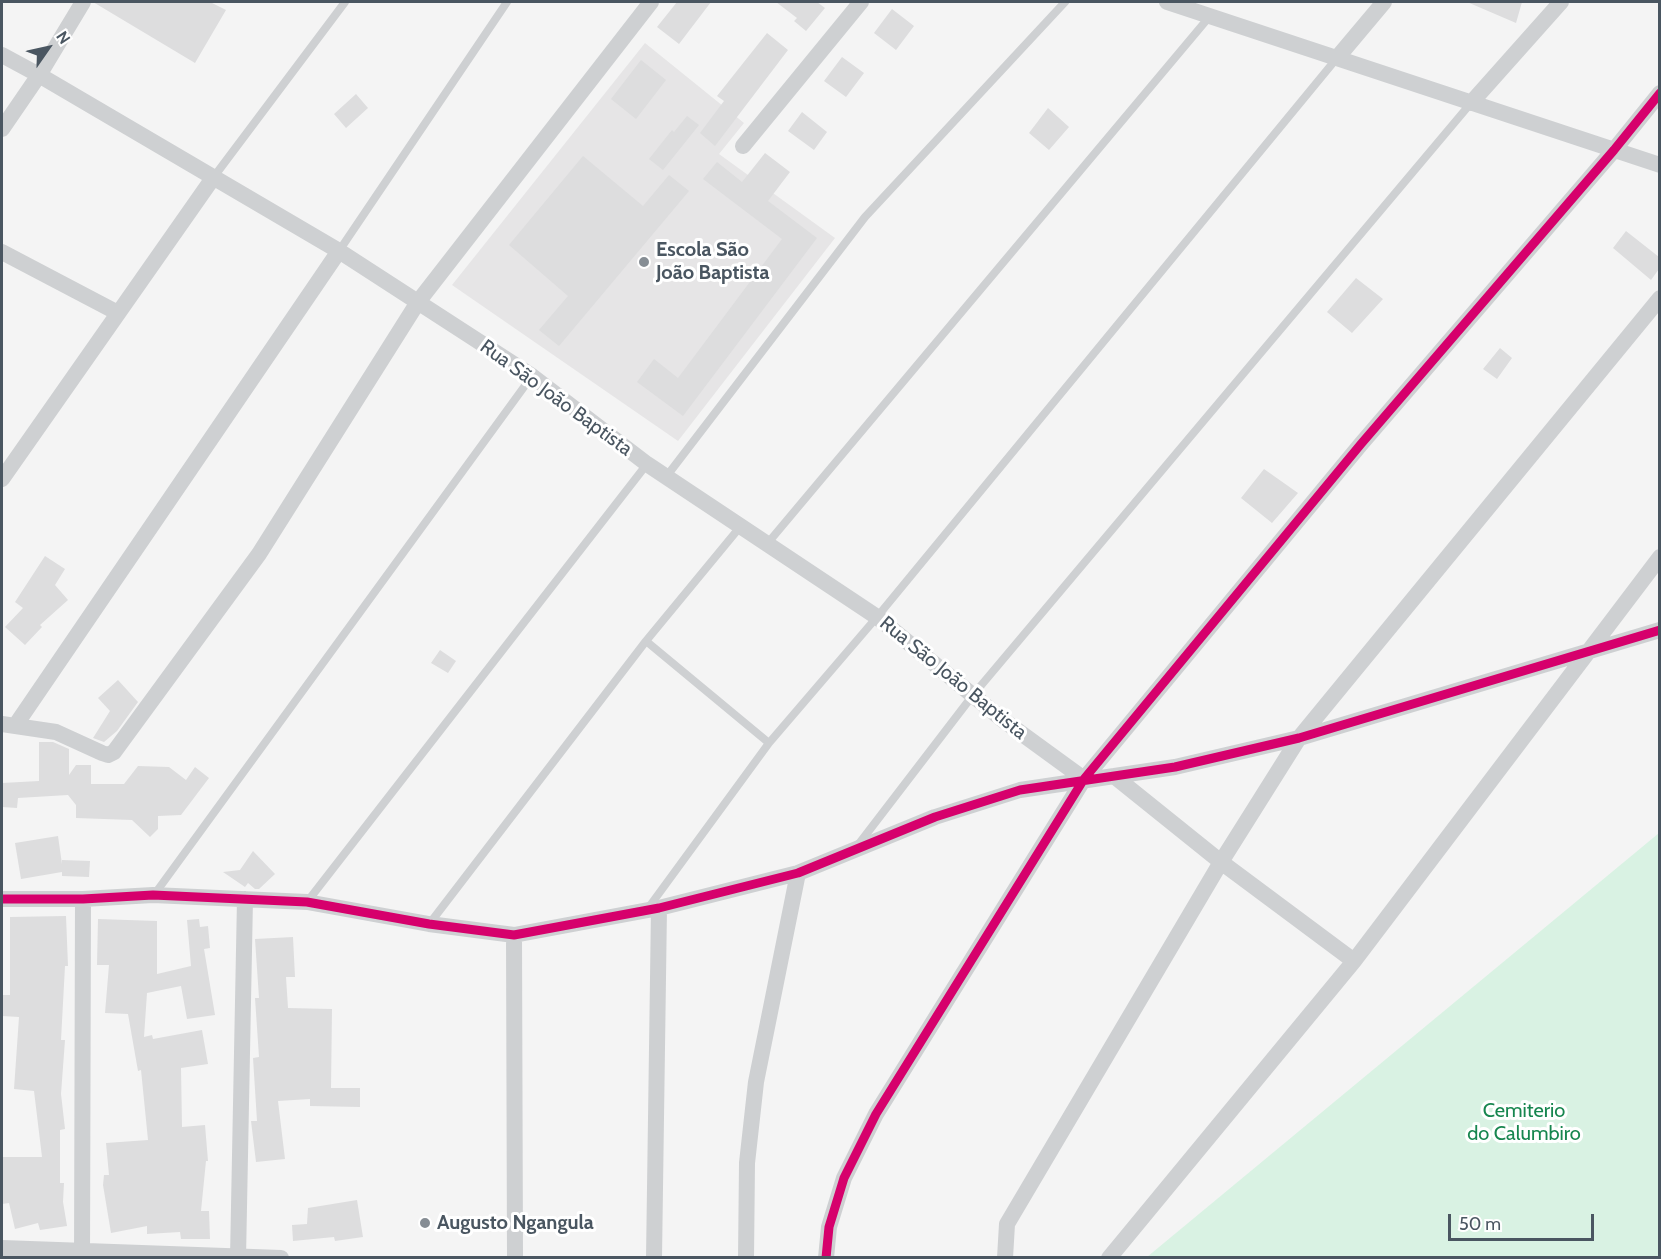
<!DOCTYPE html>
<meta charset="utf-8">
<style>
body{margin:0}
#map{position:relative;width:1661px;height:1259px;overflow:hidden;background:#f4f4f4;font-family:Cabin,sans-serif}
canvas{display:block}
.frame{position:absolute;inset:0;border:3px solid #4a5661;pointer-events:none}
.north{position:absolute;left:18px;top:18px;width:60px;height:60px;-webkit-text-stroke:4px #fff;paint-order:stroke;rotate:56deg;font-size:16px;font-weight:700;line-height:24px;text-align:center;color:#4a5661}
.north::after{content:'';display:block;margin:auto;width:21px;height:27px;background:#4a5661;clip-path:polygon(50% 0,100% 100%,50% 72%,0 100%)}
.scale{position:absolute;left:1448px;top:1214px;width:146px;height:27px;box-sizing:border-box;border:3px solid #4a5661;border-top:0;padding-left:8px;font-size:18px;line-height:21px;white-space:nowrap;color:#4a5661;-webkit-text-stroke:4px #fff;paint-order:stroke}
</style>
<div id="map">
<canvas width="1661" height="1259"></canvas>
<div class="frame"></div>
<div class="north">N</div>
<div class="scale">50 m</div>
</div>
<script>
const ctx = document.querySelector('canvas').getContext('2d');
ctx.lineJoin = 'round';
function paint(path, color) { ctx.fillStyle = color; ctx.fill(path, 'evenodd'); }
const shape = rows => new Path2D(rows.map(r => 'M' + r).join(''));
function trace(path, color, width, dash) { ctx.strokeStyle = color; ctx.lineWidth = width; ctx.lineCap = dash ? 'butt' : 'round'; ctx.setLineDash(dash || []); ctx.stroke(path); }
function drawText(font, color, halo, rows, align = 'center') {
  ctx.font = font + ' Cabin,sans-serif'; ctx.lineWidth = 6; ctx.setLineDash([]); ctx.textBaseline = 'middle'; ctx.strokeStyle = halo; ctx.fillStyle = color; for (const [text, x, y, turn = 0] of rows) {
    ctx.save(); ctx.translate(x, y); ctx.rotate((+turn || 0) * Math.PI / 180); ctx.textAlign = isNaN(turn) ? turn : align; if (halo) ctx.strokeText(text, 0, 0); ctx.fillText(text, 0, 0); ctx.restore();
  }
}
const education = shape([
 [645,43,744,123,719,154,835,238,678,441,452,285]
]);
const green = shape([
 [1659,833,1659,1257,1147,1257,1310,1122]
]);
const building = shape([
 [93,2,210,2,226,10,195,63],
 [677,2,711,2,679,44,657,27],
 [776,2,817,2,825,8,806,31,794,21,797,18],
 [1467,2,1522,2,1516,23],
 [892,9,914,26,896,50,874,33],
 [767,33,788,50,715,146,700,133,724,101,717,96],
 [842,57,864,73,846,97,824,81],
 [641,60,666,80,636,119,611,99],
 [356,94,368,108,346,128,334,114],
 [1048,108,1069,127,1049,150,1029,133],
 [802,112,827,132,814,150,788,131],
 [687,116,699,125,663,170,649,159,672,130,674,132],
 [765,153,790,172,768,201,817,238,683,416,637,382,654,359,678,378,782,239,703,179,717,162,742,182],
 [583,156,643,206,669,175,689,191,559,346,539,330,568,296,509,245],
 [1626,231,1659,257,1659,269,1651,280,1613,248],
 [1356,278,1383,299,1352,333,1327,312],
 [1500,348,1512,358,1497,379,1483,369],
 [1264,469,1298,493,1272,523,1241,498],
 [45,556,65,569,55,585,68,600,40,625,42,627,25,645,5,627,23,608,15,602],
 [440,650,456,661,448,673,431,663],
 [118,680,138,702,117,731,104,742,93,738,110,711,98,698],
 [39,742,53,742,69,749,69,775,76,765,91,765,91,784,124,784,138,766,169,767,186,780,195,767,209,778,181,815,158,816,158,829,150,837,132,820,76,818,76,805,68,795,18,798,17,808,2,807,2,783,39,781],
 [58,836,62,864,62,860,90,861,89,877,62,876,62,872,21,879,15,843],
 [253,851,275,874,259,889,255,889,248,883,245,887,223,872,240,870],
 [66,916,68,966,65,966,61,1040,65,1040,61,1094,65,1129,60,1130,60,1183,64,1183,63,1202,67,1226,40,1230,38,1223,15,1229,9,1203,2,1204,2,1157,42,1157,34,1091,14,1089,19,1017,2,1016,2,995,10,995,10,917],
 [98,919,157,921,157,974,191,966,187,920,199,919,200,927,208,926,210,948,204,949,215,1015,187,1019,181,986,147,993,144,1037,152,1035,153,1039,202,1030,208,1064,181,1068,182,1127,205,1125,208,1161,206,1161,201,1211,209,1211,210,1239,181,1239,180,1232,147,1234,147,1226,111,1233,103,1185,104,1175,109,1175,106,1143,148,1140,141,1070,138,1071,128,1014,105,1013,109,965,97,965],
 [293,937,295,977,286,977,288,1008,332,1009,331,1088,360,1088,360,1107,310,1106,310,1099,278,1101,285,1159,256,1162,251,1121,257,1121,253,1058,259,1057,255,998,259,998,255,939],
 [357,1200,363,1237,335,1241,334,1237,293,1241,292,1225,307,1224,308,1208]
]);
const service = shape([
 [213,178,345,2],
 [339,251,507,2],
 [666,477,865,217,1065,2],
 [767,544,1210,16],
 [646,641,769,743],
 [858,845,973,695,1471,103],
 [154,895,532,376],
 [307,902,647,464],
 [649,907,769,743,877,617,1337,58],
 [430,923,646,641,740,527]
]);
const minor = shape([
 [1167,2,1660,165],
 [2,55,39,75,339,251,532,376,647,464,877,617,1003,720,1084,779],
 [1337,58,1384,2],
 [1471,103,1561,2],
 [2,129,39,75,83,2],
 [743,146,861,2],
 [2,252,118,313],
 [2,479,213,178],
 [2,724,56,732,102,753,108,755,114,752,259,554,418,302,651,2],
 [15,726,339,251],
 [1114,776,1221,862,1354,961],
 [2,899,83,899,153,895,307,902,429,924,514,935,659,908,798,873,935,817,1020,790,1175,767,1299,738,1660,630],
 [514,935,515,1258],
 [2,1248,281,1258],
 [82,1258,83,899],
 [238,1258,245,899],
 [654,1258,659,908],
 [746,1258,747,1163,756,1082,798,873],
 [826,1258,829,1227,844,1178,876,1114,1084,779,1361,444,1614,150,1660,93],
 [1005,1258,1007,1224,1221,862,1299,738,1660,298],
 [1109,1258,1354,961,1660,557]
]);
const cycleway = shape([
 [2,899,83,899,153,895,307,902,429,924,514,935,659,908,798,873,935,817,1020,790,1175,767,1299,738,1660,630],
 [826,1258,829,1227,844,1178,876,1114,1084,779,1361,444,1614,150,1660,93]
]);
const markers = [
 [644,262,6,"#868d94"],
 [425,1223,6,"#868d94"]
];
const poiNames = [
 ["Escola São",656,250],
 ["João Baptista",656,273],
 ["Augusto Ngangula",437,1223]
];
const streetNames = [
 ["Rua São João Baptista",556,398,36],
 ["Rua São João Baptista",953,678,39]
];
const parkNames = [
 ["Cemiterio",1524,1111],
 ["do Calumbiro",1524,1134]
];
paint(education, '#e6e5e6');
paint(green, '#d9f2e3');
paint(building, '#ddddde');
trace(service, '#ced0d2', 8);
trace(minor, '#ced0d2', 16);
trace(cycleway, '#d6006c', 9);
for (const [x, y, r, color] of markers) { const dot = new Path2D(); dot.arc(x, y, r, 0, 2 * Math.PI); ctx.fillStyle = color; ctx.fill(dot); trace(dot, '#fff', 2); }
drawText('bold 20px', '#4a5661', '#fff', poiNames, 'left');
drawText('20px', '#4a5661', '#fff', streetNames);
drawText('20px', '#17864f', '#fff', parkNames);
</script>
